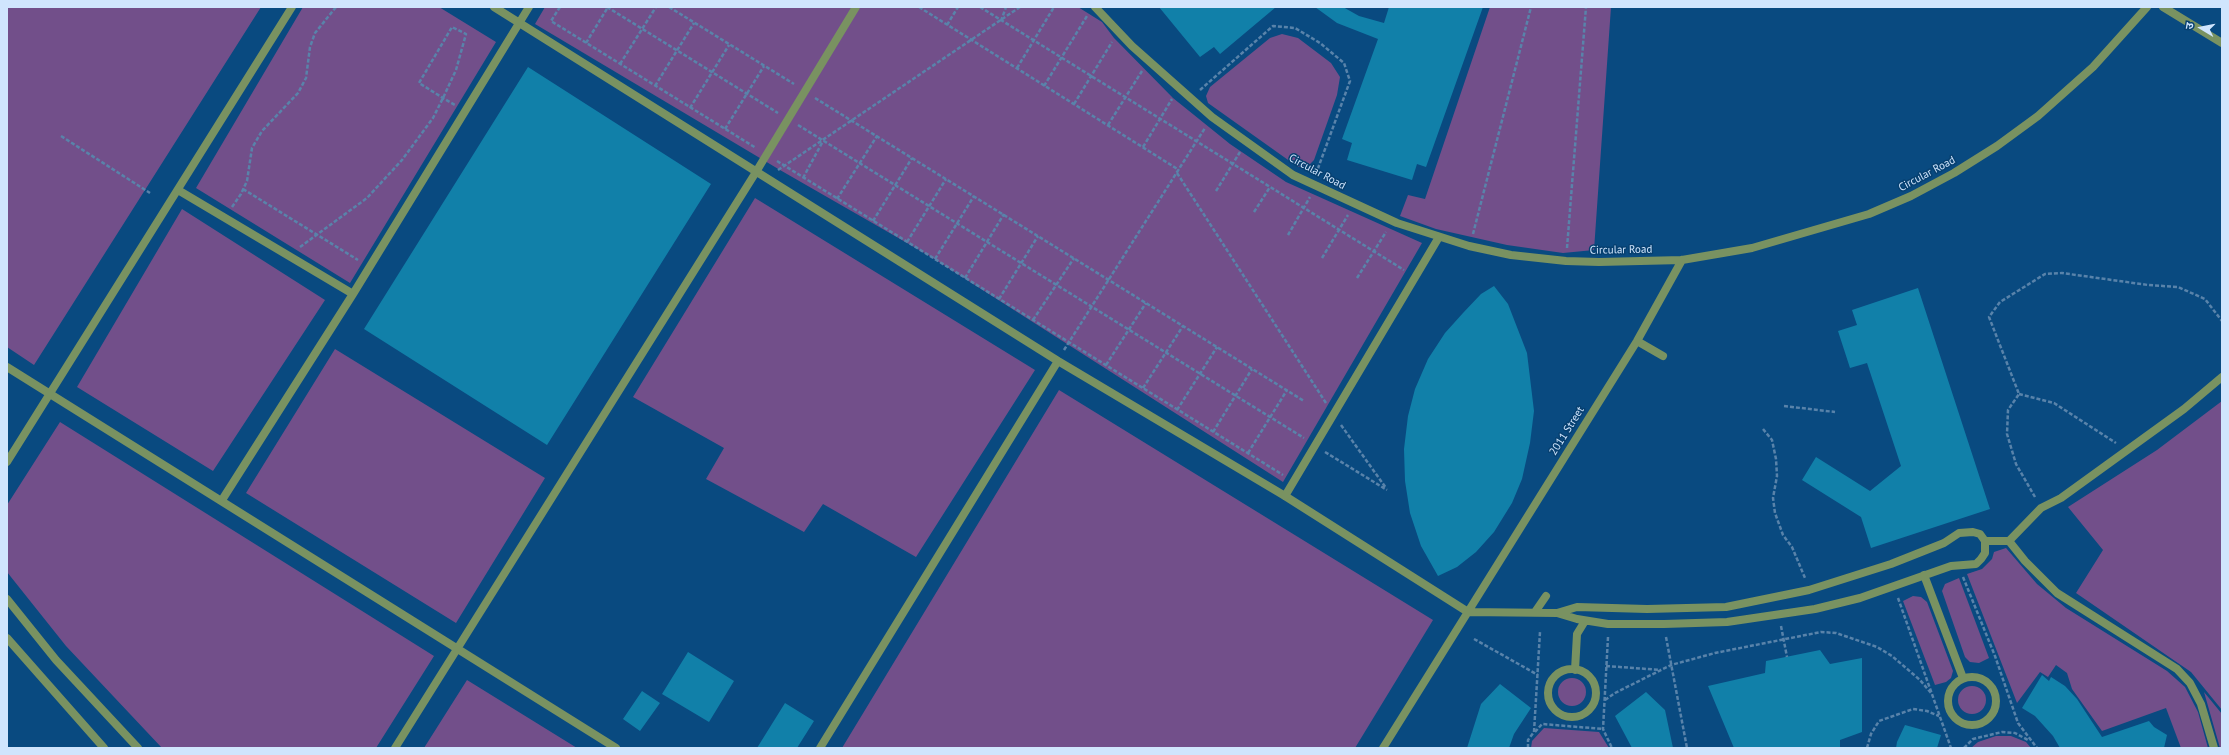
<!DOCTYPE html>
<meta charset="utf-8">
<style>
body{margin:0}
#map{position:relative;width:2229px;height:755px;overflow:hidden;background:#074070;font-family:"PT Sans","Noto Sans Devanagari",sans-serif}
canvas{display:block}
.frame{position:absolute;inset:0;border:8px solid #d0e5fd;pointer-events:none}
.north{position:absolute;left:2181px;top:8px;width:40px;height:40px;-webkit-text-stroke:3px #074070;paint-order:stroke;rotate:280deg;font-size:11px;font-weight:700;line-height:16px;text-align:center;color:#d0e5fd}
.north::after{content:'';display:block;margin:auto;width:14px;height:18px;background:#d0e5fd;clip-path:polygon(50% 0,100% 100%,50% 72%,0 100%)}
</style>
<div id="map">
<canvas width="2229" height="755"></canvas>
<div class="frame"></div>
<div class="north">उ</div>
</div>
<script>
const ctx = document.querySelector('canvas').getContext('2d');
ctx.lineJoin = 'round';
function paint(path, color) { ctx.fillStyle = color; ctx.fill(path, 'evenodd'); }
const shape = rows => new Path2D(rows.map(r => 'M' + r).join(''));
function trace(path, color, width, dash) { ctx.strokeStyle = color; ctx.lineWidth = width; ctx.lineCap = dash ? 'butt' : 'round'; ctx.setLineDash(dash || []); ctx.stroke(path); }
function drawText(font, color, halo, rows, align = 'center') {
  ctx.font = font + ' "PT Sans",sans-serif'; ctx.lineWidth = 3; ctx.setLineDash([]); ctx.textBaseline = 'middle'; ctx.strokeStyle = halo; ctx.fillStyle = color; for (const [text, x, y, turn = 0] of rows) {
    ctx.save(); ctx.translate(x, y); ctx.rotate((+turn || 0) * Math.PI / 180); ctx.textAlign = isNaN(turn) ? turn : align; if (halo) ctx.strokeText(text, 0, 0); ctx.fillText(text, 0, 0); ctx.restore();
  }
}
const built = shape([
 [7,7,2222,7,2222,748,7,748]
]);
const green = shape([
 [7,7,261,7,34,365,7,347],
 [303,7,439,7,496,42,350,283,196,188],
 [545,7,1078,7,1102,22,1114,38,1173,98,1230,144,1286,182,1422,243,1283,482,928,255,780,170,535,24],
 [1490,7,1611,7,1594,250,1563,253,1507,245,1436,229,1400,216,1408,195,1425,199],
 [1282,34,1298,38,1331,63,1340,77,1337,95,1314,160,1307,167,1298,167,1208,103,1206,96,1210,87,1270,38],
 [755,198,1035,370,916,557,823,504,804,532,706,479,724,448,633,397],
 [182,209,325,300,213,471,77,387],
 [335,349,545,478,456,623,246,493],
 [1059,390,1433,620,1355,748,842,748],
 [2222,401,2222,710,2191,672,2076,593,2103,550,2068,507,2157,450],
 [60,422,434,656,376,748,162,748,66,646,7,572,7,505],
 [2006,548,2037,584,2066,608,2167,671,2185,687,2198,712,2208,748,2181,748,2166,708,2102,731,2072,689,2067,673,2056,665,2048,677,2040,672,2017,703,1967,574,1982,569,1992,559,1994,552],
 [1959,578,1989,658,1979,663,1970,662,1965,657,1942,591,1945,584],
 [1913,596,1921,597,1927,602,1953,671,1951,678,1946,682,1935,685,1903,601],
 '1558 692a14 14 0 1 1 28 0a14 14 0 1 1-28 0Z',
 [467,680,577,748,424,748],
 '1958 700a14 14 0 1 1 28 0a14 14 0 1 1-28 0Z',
 [2204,692,2222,714,2222,748,2220,748],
 [1544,728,1599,732,1609,748,1531,748,1532,741],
 [1996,736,2011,736,2026,742,2031,748,1971,748,1978,742]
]);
const building = shape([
 [1159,7,1276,7,1220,54,1214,47,1200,57],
 [1315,7,1343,7,1359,16,1384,23,1389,7,1483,7,1426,167,1417,164,1412,180,1347,160,1352,143,1342,139,1378,39,1337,23],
 [528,67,711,184,547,445,364,329],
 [1494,286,1508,304,1527,353,1534,411,1530,443,1522,479,1512,503,1494,532,1476,552,1457,567,1438,576,1421,546,1410,513,1405,481,1404,449,1408,416,1415,389,1428,359,1445,333,1463,313,1481,294],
 [1918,288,1990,509,1871,548,1861,517,1802,480,1816,457,1870,491,1901,466,1867,363,1850,368,1838,331,1857,325,1852,310],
 [1820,650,1830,664,1862,658,1862,732,1840,740,1840,748,1734,748,1708,686,1765,673,1766,661],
 [688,652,734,681,709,722,662,694],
 [2042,675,2049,681,2051,677,2065,686,2077,699,2102,737,2149,721,2154,727,2167,735,2164,748,2060,748,2053,736,2035,716,2022,708],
 [1500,684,1531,708,1514,734,1509,748,1467,748,1481,704],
 [642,691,660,703,640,731,623,719],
 [1646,692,1665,710,1673,748,1632,748,1615,716],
 [785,703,814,721,797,748,757,748],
 [1905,725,1941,735,1937,748,1896,748,1897,742]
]);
const path = shape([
 [560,7,551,21,756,148],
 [607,7,778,113],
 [669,7,794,84],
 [919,7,1179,170],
 [980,7,1404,270],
 [1001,21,1006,7],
 [947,25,958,7],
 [586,43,608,7],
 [620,64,656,7],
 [1017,68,1054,7],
 [655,86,694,23],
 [1044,86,1087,16],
 [1200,90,1273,26,1295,28,1320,43,1344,63,1350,81,1317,171],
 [815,98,1304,401],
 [1074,104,1112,42],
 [690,108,729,45],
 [798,125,1304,438],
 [1108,125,1142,71],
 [725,129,764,66],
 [61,136,150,193],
 [1143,147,1172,99],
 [777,161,1283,475],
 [778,170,1020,7],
 [1177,173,1326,403],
 [803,178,823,141],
 [243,189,358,260],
 [1216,191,1240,152],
 [837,199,877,136],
 [232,207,241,194,247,181,252,148,262,131,298,93,306,78,310,47,315,33,336,7],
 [1254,212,1270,187],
 [873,221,912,158],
 [1473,234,1531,7],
 [1288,235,1310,197],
 [907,242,946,179],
 [300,247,367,198,402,160,433,118,443,98,456,70,466,34,452,27,419,83,443,98,455,105],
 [1567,248,1586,7],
 [1322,258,1348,215],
 [935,259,974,196],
 [965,278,1004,214],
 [1357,278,1386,232],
 [999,299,1038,236],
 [1033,320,1074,258],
 [1064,350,1205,128],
 [1106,365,1146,303],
 [1143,388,1183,326],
 [2019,394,2054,403,2116,443],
 [1784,406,1835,412],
 [1177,410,1217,347],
 [1341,425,1386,488],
 [1763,429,1772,440,1776,459,1777,476,1773,498,1775,513,1783,535,1792,547,1805,578],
 [1213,432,1252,369],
 [1325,452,1387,490],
 [1248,453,1287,390],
 [2035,497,2016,464,2007,434,2008,410,2019,394,1989,317,2000,302,2045,274,2062,273,2148,285,2178,287,2205,299,2222,321],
 [1963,577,1995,656,2018,723,2037,748],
 [1898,598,1951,748],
 [1781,626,1787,657],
 [1608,637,1603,729,1612,748],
 [1666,637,1687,748],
 [1474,639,1538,675],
 [1606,666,1661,670],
 [1605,700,1615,693,1671,665,1715,653,1821,632,1836,633,1877,647,1892,656,1920,680,1931,693],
 [1535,732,1542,724,1603,729],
 [1528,748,1528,740,1534,732,1540,632],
 [1867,748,1871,734,1879,721,1913,709,1927,711,1939,716],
 [1964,748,1973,739,2002,732,2015,733,2028,740]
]);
const lane = shape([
 [494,7,1058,361,1285,496,1468,612,1557,613,1577,607,1647,609,1726,607,1809,590,1891,564,1944,543,1959,533,1973,532,1980,534,1985,541,1985,553,1981,559,1976,564,1951,566,1860,598,1815,609,1727,622,1664,624,1608,624,1577,619,1557,613],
 [1095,7,1132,46,1212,117,1293,175,1397,223,1469,246,1511,255,1566,261,1599,262,1682,260,1752,248,1869,214,1911,196,1954,173,1997,146,2038,116,2093,67,2147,7],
 [2163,7,2222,43],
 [178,190,353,294],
 [1637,341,1663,356],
 [7,367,616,748],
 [7,462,292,7],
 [222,500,353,294,529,7],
 [1985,541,2009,541,2025,561,2057,593,2177,669,2190,683,2201,704,2214,748],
 [2009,541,2041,508,2061,498,2184,409,2222,377],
 [1924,575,1963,678],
 [7,599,56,660,138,748],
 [1535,612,1546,596],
 [7,638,104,748],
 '1548 693a24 24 0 1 1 48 0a24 24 0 1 1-48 0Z',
 [1575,670,1577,634,1585,621],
 '1948 701a24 24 0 1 1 48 0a24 24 0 1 1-48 0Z',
 [395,748,756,172],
 [820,748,1058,361],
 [1383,748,1637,341,1682,260]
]);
const street = shape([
 [756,172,856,7],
 [1285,496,1439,237]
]);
const streetNames = [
 ["Circular Road",1317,172,28],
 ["Circular Road",1927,174,-28],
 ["Circular Road",1621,250,-1],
 ["2011 Street",1567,431,-58]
];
paint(built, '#094a80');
paint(green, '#724f8a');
paint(building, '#1180a9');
trace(path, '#5983aa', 2.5, [4, 2]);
trace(lane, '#799261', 8);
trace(street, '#799261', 8);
drawText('11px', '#d0e5fd', '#074070', streetNames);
</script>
